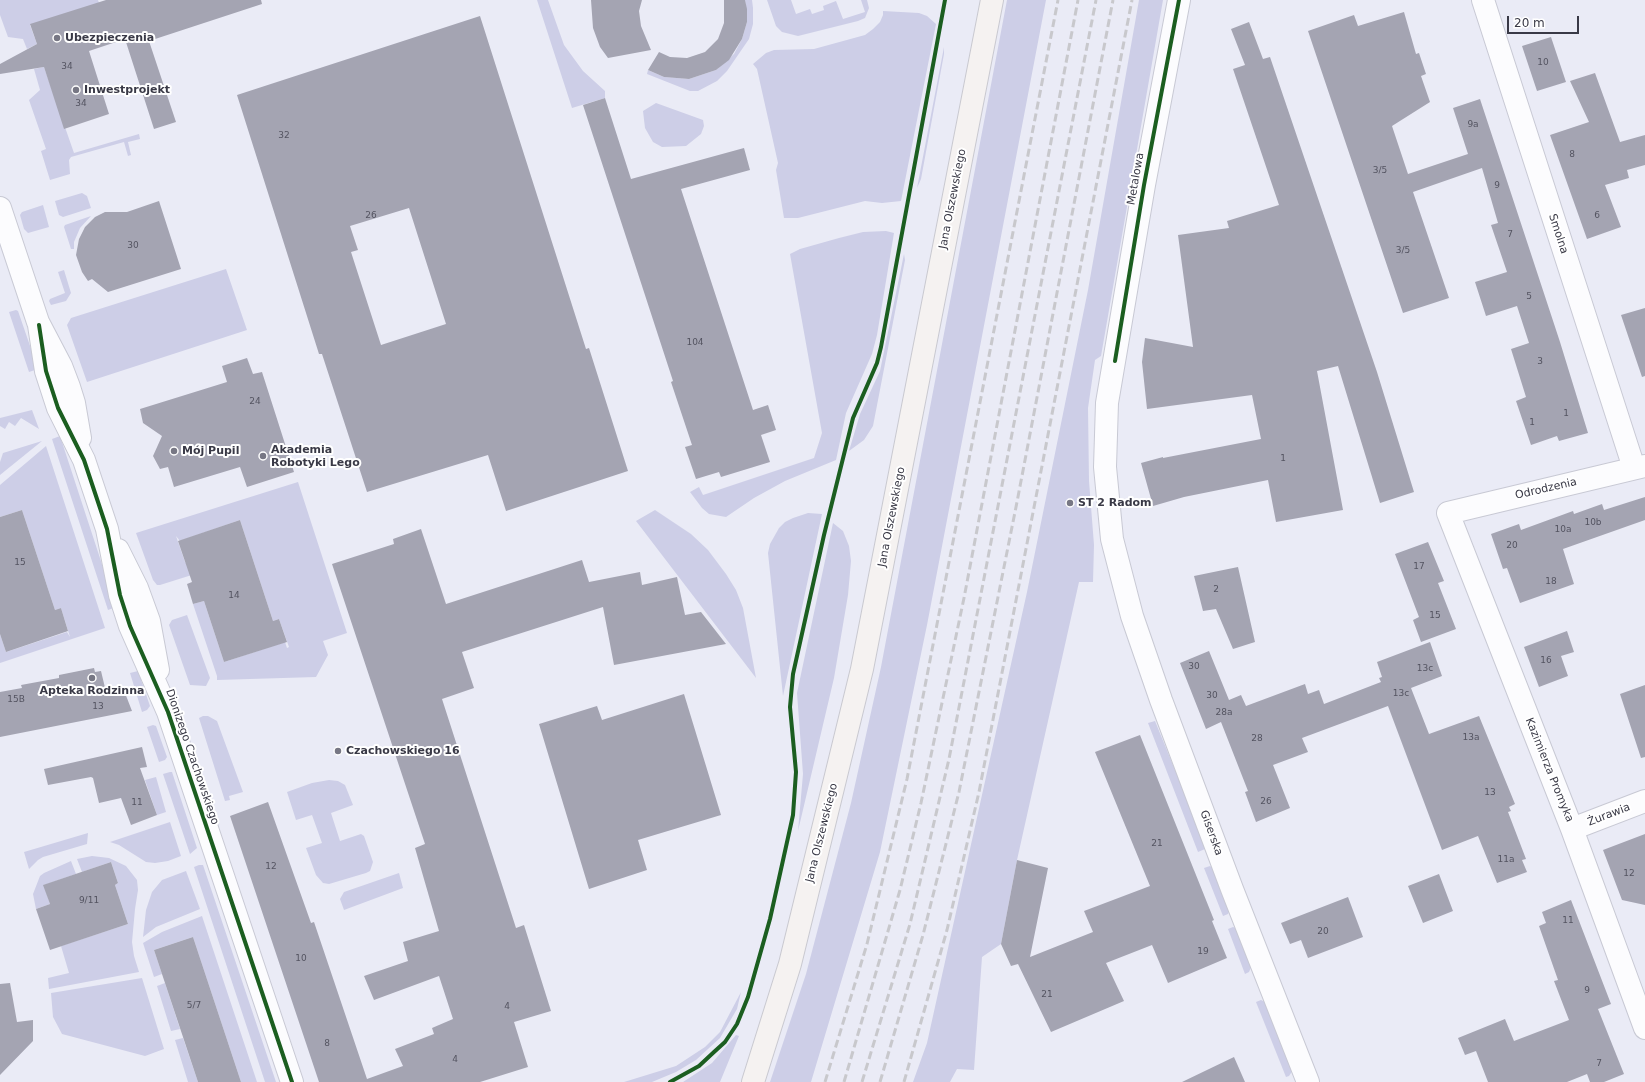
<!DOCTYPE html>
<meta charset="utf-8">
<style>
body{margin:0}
#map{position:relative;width:1645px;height:1082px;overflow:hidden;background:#eaebf6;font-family:"DejaVu Sans",sans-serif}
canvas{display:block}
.scale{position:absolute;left:1507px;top:16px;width:72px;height:18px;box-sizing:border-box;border:2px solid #393946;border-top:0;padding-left:5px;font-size:12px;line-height:14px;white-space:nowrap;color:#393946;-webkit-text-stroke:3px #fff;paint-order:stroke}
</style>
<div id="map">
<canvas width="1645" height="1082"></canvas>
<div class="scale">20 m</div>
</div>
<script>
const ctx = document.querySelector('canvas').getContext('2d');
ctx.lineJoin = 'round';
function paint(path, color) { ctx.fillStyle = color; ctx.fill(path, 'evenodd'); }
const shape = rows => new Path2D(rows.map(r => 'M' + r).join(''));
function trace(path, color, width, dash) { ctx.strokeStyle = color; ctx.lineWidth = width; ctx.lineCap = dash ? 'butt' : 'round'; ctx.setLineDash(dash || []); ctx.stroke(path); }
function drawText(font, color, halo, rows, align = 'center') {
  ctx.font = font + ' "DejaVu Sans",sans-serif'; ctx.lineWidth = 4; ctx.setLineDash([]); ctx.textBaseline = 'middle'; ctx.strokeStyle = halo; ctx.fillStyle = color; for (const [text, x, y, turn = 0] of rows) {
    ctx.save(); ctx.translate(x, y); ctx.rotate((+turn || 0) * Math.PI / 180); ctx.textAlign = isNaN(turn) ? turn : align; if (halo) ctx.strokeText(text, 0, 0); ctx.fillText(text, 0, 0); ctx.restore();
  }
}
const green = shape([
 [0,0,98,0,106,23,30,25,37,44,27,49,23,39,8,37,0,15],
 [537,0,548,0,564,45,583,71,605,91,605,98,572,108],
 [745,0,752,0,753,8,753,24,749,39,727,71,717,81,698,91,690,91,647,74,648,70,664,77,689,79,716,70,734,54,742,39,747,22],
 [767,0,791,0,796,14,810,9,812,14,824,10,823,6,836,1,843,19,865,12,861,0,867,0,869,8,865,18,858,21,798,36,782,32,776,26],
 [1007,0,1046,0,927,625,880,852,811,1082,770,1082,806,974,851,803,881,667],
 [1139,0,1163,0,1101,356,1095,360,1088,408,1089,481,1094,545,1093,582,1079,582,1017,860,1001,944,982,957,974,1070,957,1069,950,1082,913,1082,927,1043,1027,592,1088,290],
 [883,11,919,13,927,16,936,24,901,201,882,203,865,201,798,218,784,218,776,170,778,163,757,69,753,64,766,53,774,50,814,49,865,35,873,29,880,22,883,15],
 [944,47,944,54,921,179,917,188],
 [44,67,74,153,139,134,140,139,128,142,131,155,128,156,124,142,71,157,69,160,70,174,50,180,41,151,46,149,29,100,40,90,34,69],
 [656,103,703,120,704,126,701,134,686,146,662,147,653,142,645,128,643,111],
 [82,193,87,196,91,208,63,217,59,215,55,201],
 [43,205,49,227,28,233,24,229,20,215,22,212],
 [91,216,80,228,74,242,74,249,71,249,64,227,65,225],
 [886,231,894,233,877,335,872,354,846,413,836,460,785,481,754,498,726,517,709,514,702,508,690,492,699,487,703,495,814,458,822,433,790,254,800,249,839,238,863,232],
 [904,254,905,260,873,426,864,440,849,451,860,414,880,371],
 [226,269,247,330,87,382,67,325,71,318],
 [64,270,71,293,66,301,51,305,49,301,50,299,65,293,58,272],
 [16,310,18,311,38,369,29,372,9,312],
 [32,410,39,429,21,418,15,426,9,422,5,429,0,426,0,418],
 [60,436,116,607,108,610,52,439],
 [42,441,0,475,0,462,3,453],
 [46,446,105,628,0,663,0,634,6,652,67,632,70,637,61,608,55,610,22,510,0,517,0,485],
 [298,482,347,633,323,641,328,655,316,677,217,680,217,676,193,604,204,601,224,662,285,642,287,648,289,647,279,619,273,621,240,520,180,541,176,536,185,562,195,574,160,585,157,585,153,580,136,533],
 [655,510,691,534,708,550,726,574,736,590,743,608,756,678,636,521],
 [808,513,822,514,783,696,768,553,770,544,779,528,785,522,793,518],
 [833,523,843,531,849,546,851,561,848,595,834,678,798,831,803,774,797,693],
 [187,615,210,678,206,686,190,685,169,625,172,620],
 [138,671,150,706,147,710,142,712,130,673],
 [203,716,208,716,217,721,243,792,229,796,230,800,225,801,199,718],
 [1155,721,1206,846,1205,849,1198,852,1148,723],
 [153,725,156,726,167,757,165,760,159,762,147,727],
 [170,772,172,772,197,848,190,854,163,774],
 [156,777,166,812,157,815,145,780],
 [329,780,338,781,345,785,353,805,331,813,340,841,361,834,364,836,373,862,370,871,366,873,329,884,323,883,316,875,306,848,322,843,312,815,296,820,287,792,312,783],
 [170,822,181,856,168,861,155,863,146,862,119,845,110,842],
 [88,833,87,844,43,857,38,860,29,869,24,852],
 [92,856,109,858,126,866,137,880,138,890,135,909,132,942,134,956,139,972,49,989,48,978,69,973,61,946,128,924,115,885,118,883,111,862,82,872,77,859],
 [71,861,76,874,44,885,50,904,36,909,33,894,40,876,44,873],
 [199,865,203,865,276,1082,265,1082,194,867],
 [1210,866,1214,869,1230,909,1228,914,1223,916,1204,868],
 [186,871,200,909,156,927,143,937,146,910,152,892,162,880],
 [399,873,403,888,344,910,340,899,344,892],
 [202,916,257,1082,241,1082,193,937,154,950,162,974,154,977,143,943,162,932],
 [1233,927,1238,929,1252,965,1249,972,1245,974,1228,929],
 [142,978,164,1049,145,1056,62,1034,53,1017,51,993],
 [165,983,180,1029,171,1031,157,986],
 [741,992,737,1009,720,1038,696,1060,676,1072,652,1082,624,1082,676,1066,705,1047,720,1032],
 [1261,1000,1265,1002,1293,1070,1289,1076,1286,1077,1256,1002],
 [736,1035,739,1036,720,1082,683,1082,712,1063],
 [183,1038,198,1082,188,1082,175,1040]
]);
const building = shape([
 [106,0,261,0,262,4,149,41,176,122,154,129,125,39,89,51,109,114,64,129,44,67,0,74,0,64,37,44,30,24],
 [591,0,642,0,639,11,641,26,651,50,608,58,600,47,593,28],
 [724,0,745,0,747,9,747,22,742,39,729,60,716,70,689,79,664,77,648,70,659,52,670,57,687,58,705,52,718,39,724,23],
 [1404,12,1416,54,1419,53,1426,74,1421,76,1430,102,1392,126,1408,174,1468,154,1453,108,1480,99,1560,342,1588,433,1559,441,1557,436,1531,445,1516,401,1526,397,1511,349,1529,343,1517,306,1486,316,1475,282,1507,272,1491,225,1498,223,1482,168,1413,192,1449,298,1403,313,1308,31,1354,15,1358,26],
 [480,16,586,349,589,348,628,471,506,511,488,455,367,492,322,354,319,354,237,95],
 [409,208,446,324,381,345,351,252,358,250,350,226],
 [1249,22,1263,59,1270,57,1377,372,1414,492,1380,503,1338,366,1317,371,1343,510,1276,522,1268,480,1184,497,1153,506,1141,463,1163,457,1163,458,1261,439,1252,395,1147,409,1142,362,1145,338,1193,347,1178,235,1229,228,1227,221,1279,205,1233,69,1245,65,1231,29],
 [1551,37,1566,82,1537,91,1522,46],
 [1595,73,1620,142,1645,135,1645,165,1627,170,1629,178,1605,185,1621,227,1587,239,1550,135,1589,122,1570,81],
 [605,98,631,179,744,148,750,170,681,189,753,410,768,405,776,430,761,435,770,462,721,477,719,472,696,479,685,447,692,445,671,382,673,381,583,105],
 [159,201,181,269,108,292,92,279,88,281,82,272,76,255,79,239,85,227,95,217,105,212,127,212],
 [1645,308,1645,376,1642,377,1621,315],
 [247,358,253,374,262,372,294,472,247,487,240,467,174,487,168,467,160,469,153,456,162,436,143,423,140,409,227,382,222,366],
 [1645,497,1645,520,1563,549,1574,584,1520,603,1507,568,1503,569,1491,534,1519,524,1521,530,1573,511,1574,514,1602,504,1604,510],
 [22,510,55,610,61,608,68,631,6,652,0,634,0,517],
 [240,520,273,621,279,619,287,642,224,662,204,601,193,604,187,584,192,582,178,541],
 [421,529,446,604,582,560,589,582,640,572,642,585,677,577,685,615,701,612,726,644,614,665,603,607,462,652,474,688,442,699,516,928,524,925,551,1011,514,1022,528,1067,480,1082,319,1082,230,816,268,802,311,923,314,922,367,1079,403,1066,395,1049,434,1034,432,1028,453,1019,439,976,374,1000,364,976,408,961,403,942,439,931,415,848,425,844,332,564,394,544,393,539],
 [1428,542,1444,581,1438,583,1456,629,1421,642,1413,620,1419,617,1395,554],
 [1238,567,1255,642,1233,649,1216,609,1203,611,1194,576],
 [1567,631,1574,652,1561,656,1568,676,1539,687,1524,647],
 [1430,642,1442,676,1411,688,1429,734,1479,716,1515,804,1509,807,1511,811,1508,812,1526,859,1522,860,1527,872,1497,883,1478,836,1442,850,1388,706,1302,738,1308,752,1273,765,1290,808,1256,822,1245,792,1248,791,1221,722,1206,729,1180,663,1209,651,1229,700,1241,695,1246,706,1305,684,1308,694,1319,690,1324,704,1381,682,1379,678,1382,677,1377,662],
 [94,668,95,672,101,671,107,696,125,693,132,711,0,737,0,692,22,688,21,685,59,678,59,675],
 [1645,685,1645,757,1641,758,1620,694],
 [684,694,721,815,638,840,647,870,589,889,539,724,597,706,602,720],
 [1140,735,1214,920,1212,921,1227,958,1168,983,1152,945,1106,963,1124,1001,1051,1032,1018,964,1011,966,1001,944,1017,860,1048,868,1030,957,1093,932,1084,911,1150,886,1095,752],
 [142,747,147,767,140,768,157,815,131,825,121,798,99,803,93,778,91,777,48,785,44,769],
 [1645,834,1645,905,1622,900,1603,850],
 [111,862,118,883,115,885,128,924,50,950,36,909,50,904,43,885],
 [1439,874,1453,911,1423,923,1408,886],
 [1348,897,1363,937,1308,958,1301,940,1290,944,1281,923],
 [1571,900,1611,1004,1598,1009,1624,1074,1604,1082,1590,1082,1587,1074,1567,1082,1488,1082,1476,1051,1465,1055,1458,1038,1505,1019,1514,1041,1569,1020,1554,981,1558,980,1539,926,1546,923,1542,912],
 [193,937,241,1082,198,1082,154,950],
 [10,983,17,1022,33,1020,33,1041,0,1075,0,984],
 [1234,1057,1245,1082,1182,1082]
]);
const minor = shape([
 [1179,0,1144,185,1107,403,1105,467,1112,539,1132,616,1161,700,1232,889,1308,1082],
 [1483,0,1634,468],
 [0,208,38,322,61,366,69,387,74,403,80,438],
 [39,325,46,371,58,408,84,460,107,529,120,595,130,626,168,712,292,1082],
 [1645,466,1448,513,1572,829,1645,1028],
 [118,550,137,588,149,621,158,670],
 [1572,829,1645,801]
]);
const major = shape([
 [753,1082,790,964,862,669,992,0]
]);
const rail = shape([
 [825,1082,867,944,907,779,1058,0],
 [844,1082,900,890,921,803,964,598,1078,0],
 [862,1082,910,924,949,759,1096,0],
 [880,1082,923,935,959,792,1017,502,1113,0],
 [904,1082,947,930,979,792,1132,0]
]);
const cycleway = shape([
 [39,325,46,371,58,408,84,460,107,529,120,595,130,626,168,712,292,1082],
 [1115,361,1144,185,1179,0],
 [670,1082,699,1066,714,1052,725,1042,737,1024,748,997,770,919,793,815,796,772,790,707,793,674,824,535,853,418,877,363,881,347,945,0]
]);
const markers = [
 [57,38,4,"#777784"],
 [76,90,4,"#777784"],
 [174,451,4,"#777784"],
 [263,456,4,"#777784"],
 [1070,503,4,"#777784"],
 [92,678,4,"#777784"],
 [338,751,4,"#777784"]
];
const numberNames = [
 ["10",1543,63],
 ["34",67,67],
 ["34",81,104],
 ["9a",1473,125],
 ["32",284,136],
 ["8",1572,155],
 ["3/5",1380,171],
 ["9",1497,186],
 ["26",371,216],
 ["6",1597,216],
 ["7",1510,235],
 ["30",133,246],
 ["3/5",1403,251],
 ["5",1529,297],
 ["104",695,343],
 ["3",1540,362],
 ["24",255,402],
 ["1",1566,414],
 ["1",1532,423],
 ["1",1283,459],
 ["10b",1593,523],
 ["10a",1563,530],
 ["20",1512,546],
 ["15",20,563],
 ["17",1419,567],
 ["18",1551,582],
 ["2",1216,590],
 ["14",234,596],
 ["15",1435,616],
 ["16",1546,661],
 ["30",1194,667],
 ["13c",1425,669],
 ["13c",1401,694],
 ["30",1212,696],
 ["15B",16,700],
 ["13",98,707],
 ["28a",1224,713],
 ["13a",1471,738],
 ["28",1257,739],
 ["13",1490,793],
 ["26",1266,802],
 ["11",137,803],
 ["21",1157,844],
 ["11a",1506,860],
 ["12",271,867],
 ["12",1629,874],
 ["9/11",89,901],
 ["11",1568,921],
 ["20",1323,932],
 ["19",1203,952],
 ["10",301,959],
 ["9",1587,991],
 ["21",1047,995],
 ["5/7",194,1006],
 ["4",507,1007],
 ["8",327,1044],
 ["4",455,1060],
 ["7",1599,1064]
];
const poiNames = [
 ["Ubezpieczenia",65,38],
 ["Inwestprojekt",84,90],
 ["Akademia",271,450],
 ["Robotyki Lego",271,463],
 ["Mój Pupil",182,451],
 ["ST 2 Radom",1078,503],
 ["Apteka Rodzinna",92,691,"center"],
 ["Czachowskiego 16",346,751]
];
const streetNames = [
 ["Metalowa",1136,179,-80],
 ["Jana Olszewskiego",953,199,-79],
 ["Smolna",1558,234,72],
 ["Odrodzenia",1546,489,-13],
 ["Jana Olszewskiego",892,517,-79],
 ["Dionizego Czachowskiego",192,757,71],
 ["Kazimierza Promyka",1549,770,68],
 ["Żurawia",1609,815,-21],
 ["Jana Olszewskiego",822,833,-76],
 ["Giserska",1211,833,70]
];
paint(green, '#cdcee7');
paint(building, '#a4a4b2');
trace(minor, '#c8c9d4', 24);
trace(major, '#c9c9d0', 24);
trace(minor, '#fcfcfe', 22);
trace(major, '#f5f2f1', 22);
trace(rail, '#c8c8cc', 3, [8, 4]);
trace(cycleway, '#1b5e20', 4);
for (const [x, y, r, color] of markers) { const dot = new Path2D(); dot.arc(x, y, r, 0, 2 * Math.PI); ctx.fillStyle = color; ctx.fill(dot); trace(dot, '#fff', 1.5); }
drawText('9px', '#545461', null, numberNames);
drawText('bold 11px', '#393946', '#fff', poiNames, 'left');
drawText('11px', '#393946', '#fff', streetNames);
</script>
